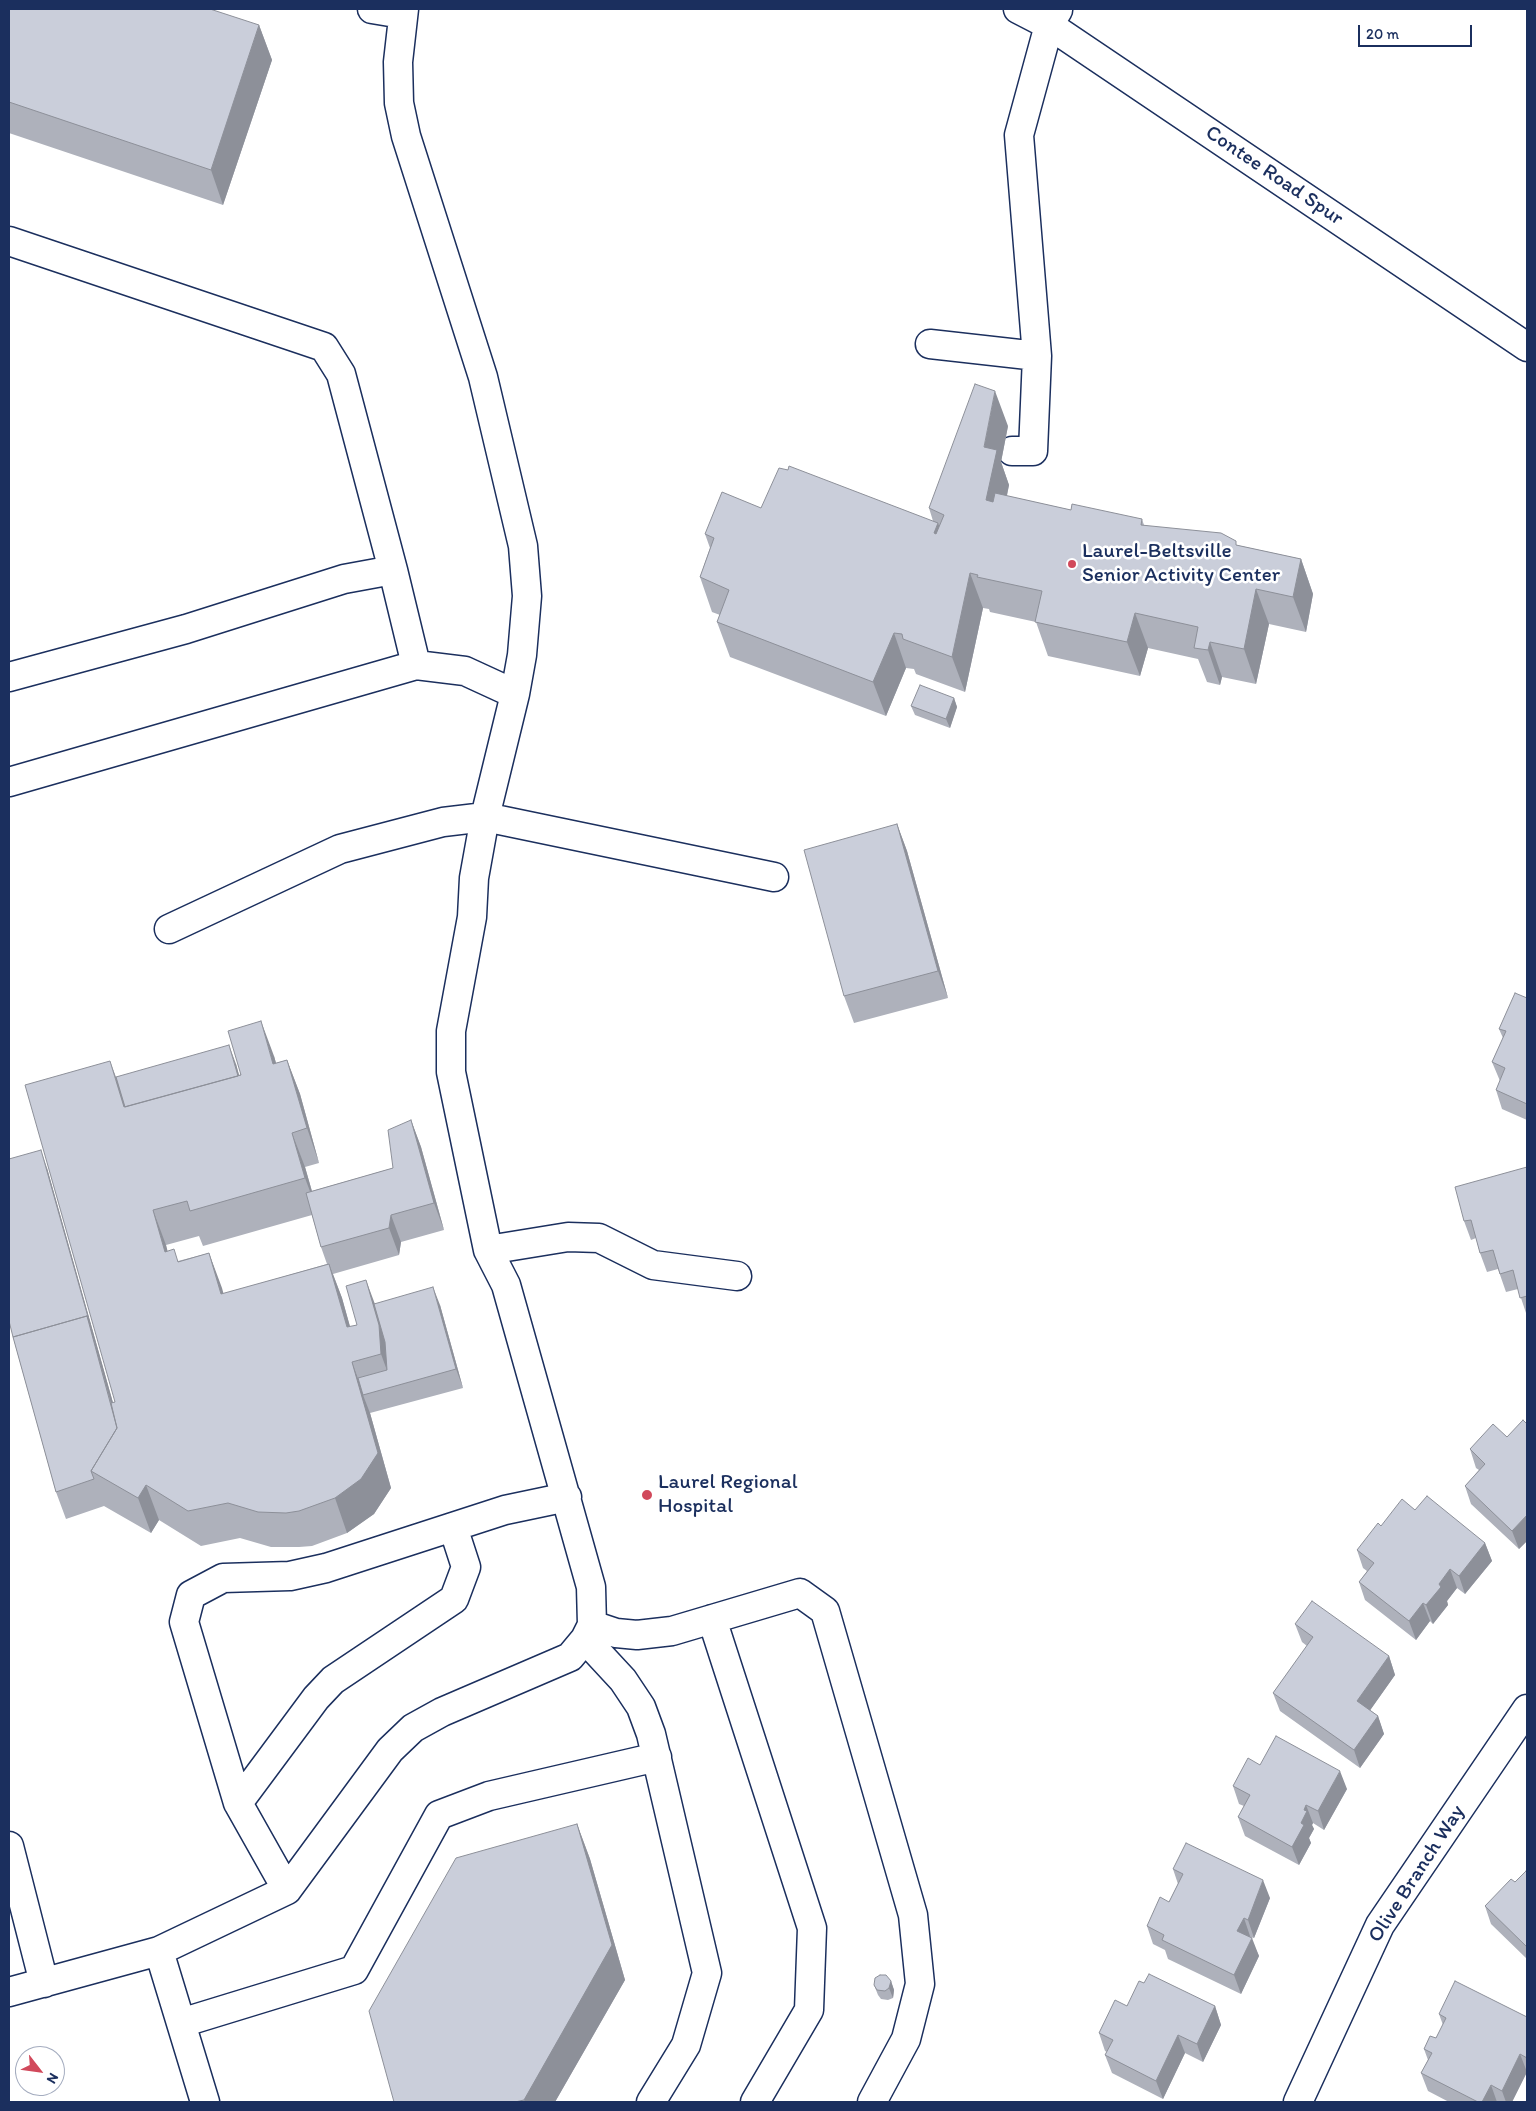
<!DOCTYPE html>
<style>
body{margin:0}
#map{position:relative;width:1536px;height:2111px;overflow:hidden;background:#fff;font-family:Itim,sans-serif}
canvas{display:block}
.frame{position:absolute;inset:0;border:10px solid #1b2f5e;pointer-events:none}
.north{position:absolute;left:15px;top:2046px;width:50px;height:50px;box-sizing:border-box;background:#fff;border:1px solid #a4acbf;border-radius:50%;rotate:120deg;font-size:14px;font-weight:700;line-height:20px;text-align:center;color:#1b2f5e}
.north::after{content:'';display:block;margin:auto;width:18px;height:22px;background:#d1495b;clip-path:polygon(50% 0,100% 100%,50% 72%,0 100%)}
.scale{position:absolute;left:1358px;top:25px;width:114px;height:22px;box-sizing:border-box;border:2px solid #1b2f5e;border-top:0;padding-left:6px;font-size:15px;line-height:18px;white-space:nowrap;color:#1b2f5e;-webkit-text-stroke:4px #fff;paint-order:stroke}
</style>
<div id="map">
<canvas width="1536" height="2111"></canvas>
<div class="frame"></div>
<div class="north">N</div>
<div class="scale">20 m</div>
</div>
<script>
const ctx = document.querySelector('canvas').getContext('2d');
ctx.lineJoin = 'round';
const shape = rows => new Path2D(rows.map(r => 'M' + r).join(''));
function trace(path, color, width, dash) { ctx.strokeStyle = color; ctx.lineWidth = width; ctx.lineCap = dash ? 'butt' : 'round'; ctx.setLineDash(dash || []); ctx.stroke(path); }
function paint(path, color) { ctx.fillStyle = color; ctx.fill(path, 'evenodd'); }
function drawText(font, color, halo, rows, align = 'center') {
  ctx.font = font + ' Itim,sans-serif'; ctx.lineWidth = 5; ctx.setLineDash([]); ctx.textBaseline = 'middle'; ctx.strokeStyle = halo; ctx.fillStyle = color; for (const [text, x, y, turn = 0] of rows) {
    ctx.save(); ctx.translate(x, y); ctx.rotate((+turn || 0) * Math.PI / 180); ctx.textAlign = isNaN(turn) ? turn : align; if (halo) ctx.strokeText(text, 0, 0); ctx.fillText(text, 0, 0); ctx.restore();
  }
}
const minor = shape([
 [372,9,402,14],
 [1018,9,1049,25,1527,347],
 [9,241,324,347,341,374,393,570],
 [930,344,1037,356],
 [1012,451,1033,451,1037,356,1019,135,1049,25,1058,10],
 [9,677,186,629,344,579,393,570,416,665,465,671,515,694],
 [9,782,416,665],
 [169,929,340,849,443,822,485,817,774,877],
 [488,1250,568,1237,599,1238,653,1265,737,1276],
 [712,1619,812,1928,809,2010,755,2102],
 [592,1625,616,1633,637,1635,672,1631,800,1593,825,1611,913,1915,920,1984,906,2039,872,2102],
 [585,1639,623,1680,641,1707,651,1734,707,1973,686,2045,651,2102],
 [238,1803,184,1622,191,1595,223,1578,290,1576,326,1568,505,1510,567,1497],
 [9,1846,44,1983],
 [287,1890,238,1803,316,1698,333,1680,454,1599,466,1567,453,1527],
 [159,1951,205,2102],
 [9,1992,159,1951,287,1890,390,1750,413,1728,442,1712,570,1657,585,1639,592,1625,591,1587,506,1285,488,1250,451,1072,451,1031,472,917,474,878,485,817,515,694,522,655,527,596,523,546,483,377,406,136,399,103,398,62,404,9],
 [181,2023,354,1970,439,1815,489,1796,657,1757],
 [1298,2102,1380,1925,1527,1709]
]);
const wall = shape([
 [9,9,259,25,272,60,223,205,9,133],
 [1008,426,1001,462,1009,485,1007,496,1071,510,1142,519,1144,525,1301,559,1313,594,1306,632,1269,624,1256,684,1222,677,1220,685,1207,682,1198,659,1148,648,1140,676,1048,656,1036,622,990,612,989,609,983,608,965,692,916,674,914,669,906,668,886,716,730,657,717,622,720,615,712,612,700,577,710,548,705,534,761,508,933,521,929,508],
 [954,698,957,707,950,728,915,715,911,706],
 [897,824,907,851,948,998,854,1023,844,996],
 [1527,998,1527,1120,1502,1109,1496,1090,1500,1081,1492,1062,1503,1038,1499,1029],
 [274,1056,276,1063,287,1060,300,1094,319,1163,305,1167,312,1191,393,1168,411,1120,421,1147,444,1230,401,1242,399,1255,333,1274,342,1298,350,1327,357,1325,375,1304,440,1305,463,1388,370,1413,391,1488,374,1514,347,1533,312,1546,299,1547,271,1547,240,1538,201,1546,159,1520,151,1533,104,1506,66,1519,56,1492,13,1337,47,1168,113,1403,115,1402,116,1077,236,1064,239,1075],
 [312,1215,321,1247,327,1264,223,1294,209,1253,178,1261,167,1251,166,1245,199,1236,203,1246],
 [1527,1167,1527,1316,1518,1289,1506,1292,1498,1269,1487,1272,1480,1253,1476,1238,1471,1240,1464,1221],
 [1527,1424,1527,1541,1519,1549,1471,1504,1465,1486,1479,1470,1476,1468,1470,1449,1507,1437],
 [1415,1510,1485,1543,1492,1561,1465,1594,1457,1588,1447,1601,1448,1605,1433,1624,1430,1621,1416,1640,1365,1600,1359,1582,1367,1571,1363,1568,1357,1550,1381,1526],
 [1295,1624,1389,1656,1395,1675,1370,1710,1378,1716,1384,1734,1360,1768,1280,1711,1273,1693,1307,1646,1302,1642],
 [1260,1765,1347,1789,1324,1830,1313,1823,1312,1825,1314,1829,1309,1838,1311,1843,1299,1865,1245,1836,1238,1817,1244,1806,1239,1804,1233,1786],
 [577,1824,590,1859,625,1980,555,2102,394,2102],
 [1173,1869,1270,1898,1254,1938,1250,1937,1259,1956,1241,1994,1168,1959,1165,1950,1153,1944,1147,1926,1169,1902,1178,1884],
 [1527,1872,1527,1959,1491,1924,1485,1906],
 [891,1981,894,1990,893,1998,888,2000,881,1999,878,1995,874,1985],
 [1144,1983,1215,2006,1221,2025,1203,2062,1185,2053,1163,2099,1112,2073,1105,2055,1107,2052,1105,2051,1099,2033,1127,2006],
 [1439,2014,1527,2017,1527,2072,1512,2102,1449,2102,1428,2091,1421,2073,1428,2060,1424,2049,1436,2038,1443,2025]
]);
const shadedWall = shape([
 [259,25,272,60,223,205,211,170],
 [995,391,1008,426,1001,462,1009,485,998,535,986,500,984,447],
 [938,523,951,557,934,533],
 [1301,559,1313,594,1306,632,1293,597],
 [970,573,983,608,965,692,952,657],
 [1256,589,1269,624,1256,684,1244,649],
 [1135,613,1148,648,1140,676,1127,642],
 [894,633,906,668,886,716,873,682],
 [1210,642,1222,677,1220,685,1208,650],
 [954,698,957,707,950,728,946,719],
 [897,824,907,851,948,998,938,971],
 [261,1021,274,1056,286,1099,273,1064],
 [229,1045,236,1064,248,1108,242,1090],
 [287,1060,300,1094,319,1163,307,1128],
 [110,1061,123,1096,130,1121,124,1107],
 [411,1120,421,1147,444,1230,434,1203],
 [292,1133,305,1167,318,1213,305,1178],
 [41,1150,47,1168,130,1463,120,1436],
 [153,1210,166,1245,177,1287,165,1252],
 [391,1215,401,1242,399,1255,389,1228],
 [209,1253,222,1288,233,1329,221,1294],
 [329,1264,342,1298,360,1362,347,1327],
 [366,1280,379,1315,391,1360,393,1387,381,1354],
 [433,1287,440,1305,463,1388,456,1369],
 [352,1362,364,1395,363,1395,370,1413,391,1488,374,1514,347,1533,335,1498],
 [146,1485,159,1520,151,1533,138,1498],
 [1527,1515,1527,1541,1519,1549,1512,1531],
 [1485,1543,1492,1561,1465,1594,1459,1576],
 [1450,1569,1457,1588,1447,1601,1448,1605,1433,1624,1426,1605,1439,1584],
 [1423,1603,1430,1621,1416,1640,1409,1621],
 [1389,1656,1395,1675,1364,1719,1357,1701],
 [1378,1716,1384,1734,1360,1768,1354,1750],
 [1340,1771,1347,1789,1324,1830,1318,1811],
 [1306,1805,1313,1823,1312,1825,1314,1829,1309,1838,1311,1843,1299,1865,1292,1847,1301,1823,1304,1810],
 [577,1824,590,1859,625,1980,555,2102,525,2102,524,2100],
 [1263,1880,1270,1898,1254,1938,1248,1920],
 [1244,1918,1250,1936,1244,1949,1237,1931],
 [1252,1938,1259,1956,1241,1994,1234,1975],
 [891,1981,894,1990,893,1998,889,1988],
 [1215,2006,1221,2025,1203,2062,1197,2044],
 [1178,2035,1185,2053,1163,2099,1156,2081],
 [1520,2054,1527,2072,1512,2102,1506,2102,1502,2091],
 [1491,2085,1497,2102,1482,2102]
]);
const building = shape([
 [9,9,210,9,259,25,211,170,9,102,9,9],
 [975,384,995,391,984,447,997,450,986,500,993,502,995,493,1071,510,1072,504,1142,519,1141,525,1221,533,1236,541,1236,545,1301,559,1293,597,1256,589,1244,649,1210,642,1208,650,1194,648,1198,627,1135,613,1127,642,1035,622,1042,591,977,577,978,575,970,573,952,657,903,639,902,634,894,633,873,682,717,622,729,590,700,577,714,538,705,534,722,492,761,508,779,468,788,470,789,466,938,523,934,533,936,534,944,515,929,508,975,384],
 [920,685,954,698,946,719,911,706,920,685],
 [897,824,938,971,844,996,804,850,897,824],
 [1515,993,1527,998,1527,1104,1496,1090,1505,1068,1492,1062,1506,1031,1499,1029,1515,993],
 [261,1021,273,1064,287,1060,307,1128,292,1133,305,1178,190,1211,187,1201,153,1210,165,1252,174,1249,178,1262,209,1253,221,1294,329,1264,347,1327,357,1325,346,1286,366,1280,379,1325,381,1354,352,1362,378,1453,361,1479,335,1498,299,1511,286,1513,258,1512,228,1503,188,1511,146,1485,138,1498,91,1471,117,1428,111,1403,115,1402,25,1085,110,1061,124,1107,241,1075,228,1031,261,1021],
 [229,1045,238,1076,125,1107,116,1077,229,1045],
 [411,1120,434,1203,391,1215,389,1228,321,1247,306,1193,393,1168,388,1130,411,1120],
 [41,1150,90,1324,87,1316,13,1337,9,1321,9,1159,41,1150],
 [1527,1167,1527,1296,1520,1298,1513,1270,1500,1274,1493,1250,1480,1253,1471,1220,1464,1221,1455,1187,1527,1167],
 [433,1287,456,1369,363,1395,358,1378,387,1370,385,1342,374,1304,433,1287],
 [87,1316,117,1428,91,1471,94,1479,56,1492,13,1337,87,1316],
 [1523,1420,1527,1424,1527,1515,1512,1531,1465,1486,1485,1464,1470,1449,1493,1424,1507,1437,1523,1420],
 [1427,1496,1485,1543,1459,1576,1450,1569,1439,1584,1441,1587,1426,1605,1423,1603,1409,1621,1359,1582,1374,1563,1357,1550,1378,1523,1381,1526,1402,1499,1415,1510,1427,1496],
 [1312,1601,1389,1656,1357,1701,1378,1716,1354,1750,1273,1693,1313,1637,1295,1624,1312,1601],
 [1276,1736,1340,1771,1318,1811,1306,1805,1304,1810,1307,1811,1301,1823,1304,1825,1292,1847,1238,1817,1250,1795,1233,1786,1248,1758,1260,1765,1276,1736],
 [577,1824,612,1945,524,2100,515,2102,394,2102,369,2011,456,1858,577,1824],
 [1186,1843,1263,1880,1248,1920,1244,1918,1237,1931,1252,1938,1234,1975,1162,1940,1164,1935,1147,1926,1160,1897,1169,1902,1183,1874,1173,1869,1186,1843],
 [1526,1871,1527,1872,1527,1947,1485,1906,1511,1879,1515,1882,1526,1871],
 [1149,1974,1215,2006,1197,2044,1178,2035,1156,2081,1105,2055,1113,2040,1099,2033,1115,2000,1127,2006,1139,1981,1144,1983,1149,1974],
 [880,1975,886,1975,891,1981,889,1988,885,1991,877,1990,874,1985,875,1978,880,1975],
 [1455,1981,1527,2017,1527,2058,1520,2054,1502,2091,1491,2085,1482,2102,1478,2102,1421,2073,1432,2053,1424,2049,1430,2036,1436,2038,1446,2018,1439,2014,1455,1981]
]);
const markers = [
 [1072,564,5,"#d1495b"],
 [647,1495,6,"#d1495b"]
];
const streetNames = [
 ["Contee Road Spur",1274,176,34],
 ["Olive Branch Way",1417,1874,-57]
];
const poiNames = [
 ["Laurel-Beltsville",1082,552],
 ["Senior Activity Center",1082,576],
 ["Laurel Regional",658,1483],
 ["Hospital",658,1507]
];
trace(minor, '#1b2f5e', 31);
trace(minor, '#fff', 28);
paint(wall, '#aeb1bb');
paint(shadedWall, '#8d9099');
paint(building, '#caceda');
trace(building, '#8d9099', 1);
for (const [x, y, r, color] of markers) { const dot = new Path2D(); dot.arc(x, y, r, 0, 2 * Math.PI); ctx.fillStyle = color; ctx.fill(dot); trace(dot, '#fff', 2); }
drawText('21px', '#1b2f5e', '#fff', streetNames);
drawText('21px', '#1b2f5e', '#fff', poiNames, 'left');
</script>
